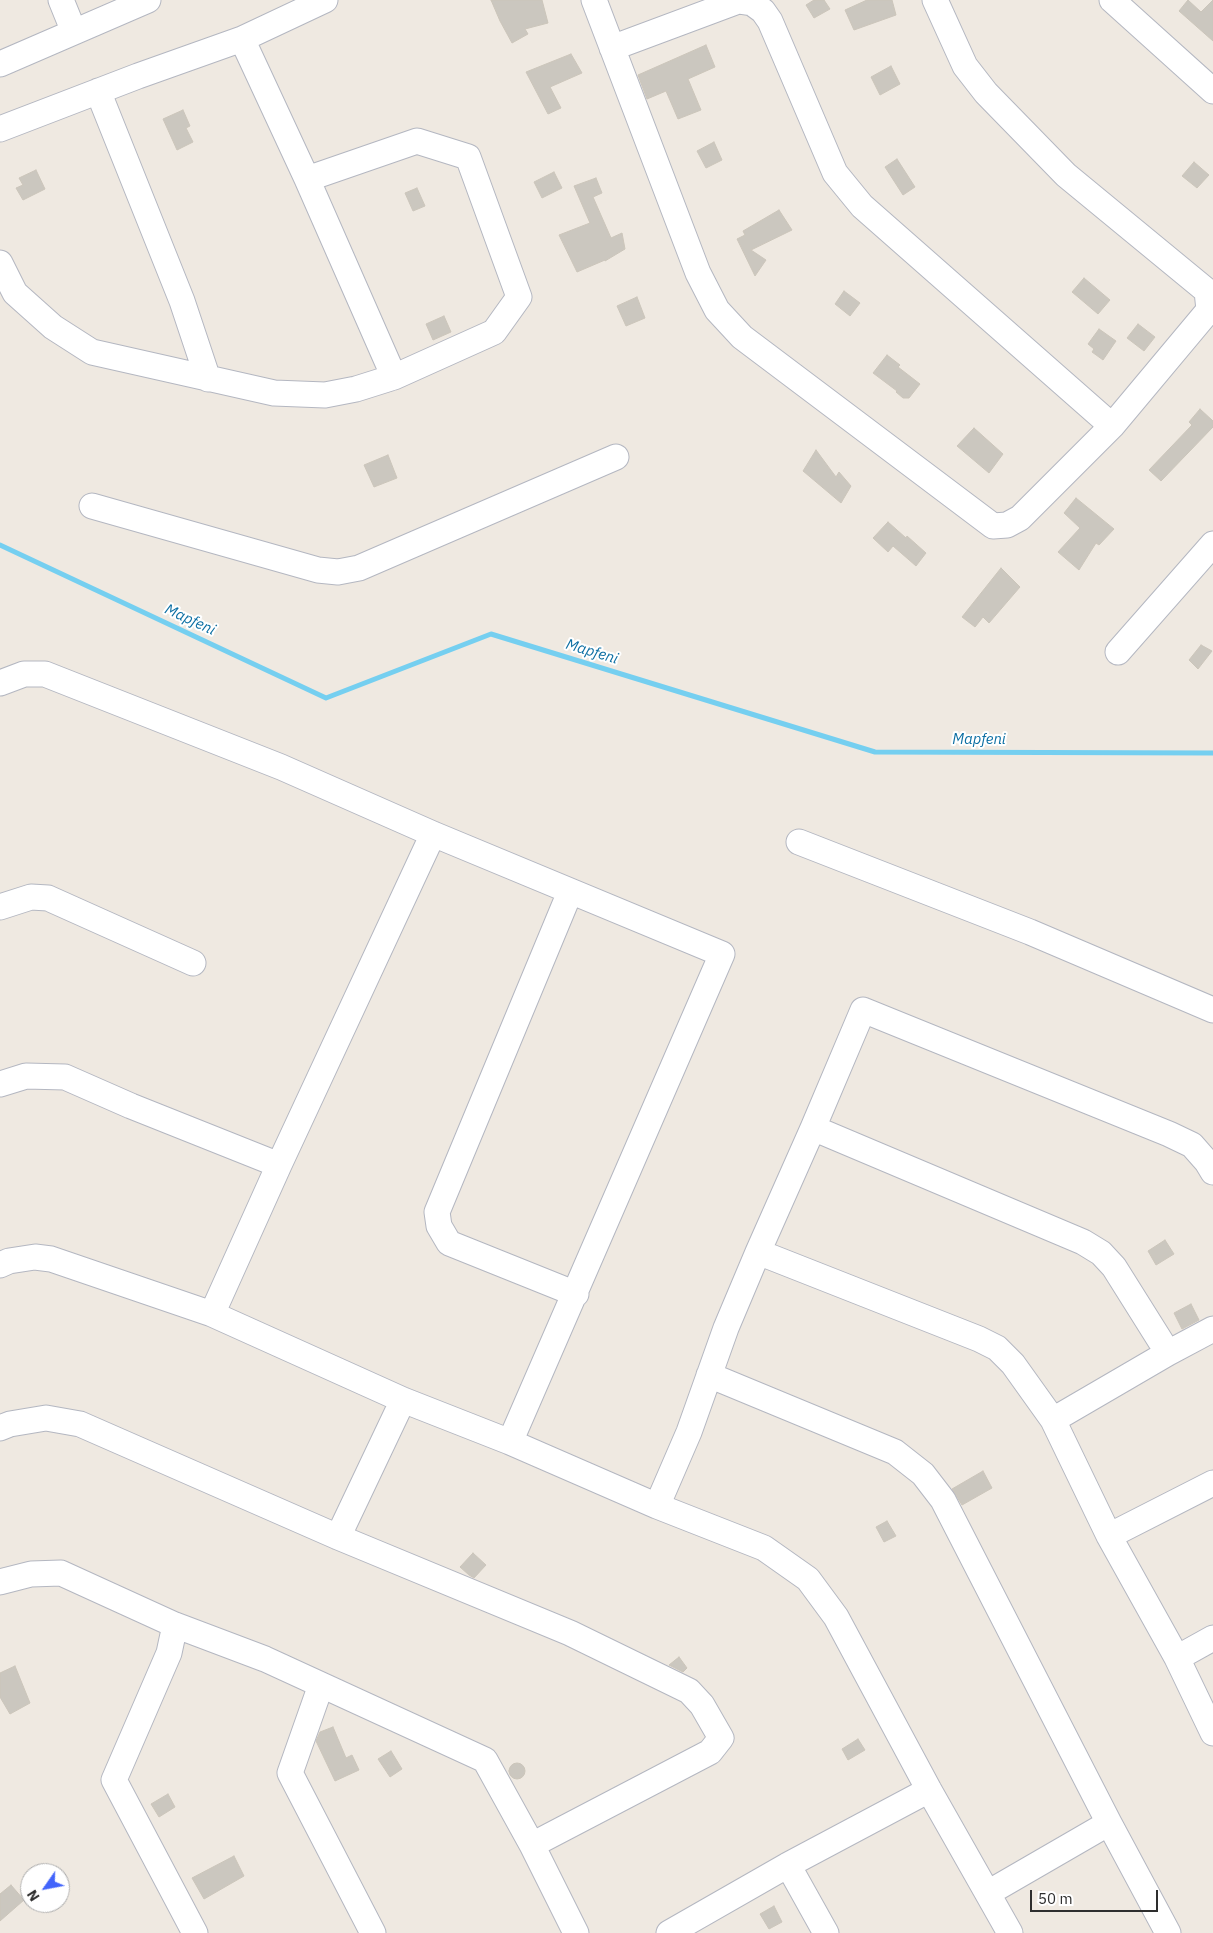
<!DOCTYPE html>
<style>
body{margin:0}
#map{position:relative;width:1213px;height:1933px;overflow:hidden;background:#efe9e1;font-family:"IBM Plex Sans",sans-serif}
canvas{display:block}
.north{position:absolute;left:20px;top:1863px;width:50px;height:50px;box-sizing:border-box;background:#fff;border:1px solid #ababab;border-radius:50%;rotate:237deg;font-size:14px;font-weight:700;line-height:20px;text-align:center;color:#2e2e2e}
.north::after{content:'';display:block;margin:auto;width:18px;height:22px;background:#4264fb;clip-path:polygon(50% 0,100% 100%,50% 72%,0 100%)}
.scale{position:absolute;left:1030px;top:1890px;width:128px;height:22px;box-sizing:border-box;border:2px solid #2e2e2e;border-top:0;padding-left:6px;font-size:15px;line-height:18px;white-space:nowrap;color:#2e2e2e;-webkit-text-stroke:4px #fff;paint-order:stroke}
</style>
<div id="map">
<canvas width="1213" height="1933"></canvas>
<div class="north">N</div>
<div class="scale">50 m</div>
</div>
<script>
const ctx = document.querySelector('canvas').getContext('2d');
ctx.lineJoin = 'round';
const shape = rows => new Path2D(rows.map(r => 'M' + r).join(''));
function trace(path, color, width, dash) { ctx.strokeStyle = color; ctx.lineWidth = width; ctx.lineCap = dash ? 'butt' : 'round'; ctx.setLineDash(dash || []); ctx.stroke(path); }
function paint(path, color) { ctx.fillStyle = color; ctx.fill(path, 'evenodd'); }
function drawText(font, color, halo, rows, align = 'center') {
  ctx.font = font + ' "IBM Plex Sans",sans-serif'; ctx.lineWidth = 4; ctx.setLineDash([]); ctx.textBaseline = 'middle'; ctx.strokeStyle = halo; ctx.fillStyle = color; for (const [text, x, y, turn = 0] of rows) {
    ctx.save(); ctx.translate(x, y); ctx.rotate((+turn || 0) * Math.PI / 180); ctx.textAlign = isNaN(turn) ? turn : align; if (halo) ctx.strokeText(text, 0, 0); ctx.fillText(text, 0, 0); ctx.restore();
  }
}
const stream = shape([
 [0,545,326,698,491,634,875,752,1213,753]
]);
const building = shape([
 [491,0,542,0,548,23,525,29,528,34,512,43,500,21,491,0],
 [814,0,824,0,830,9,814,18,806,5,814,0],
 [867,0,892,0,896,15,854,30,845,10,867,0],
 [1188,0,1201,12,1213,0,1213,41,1179,11,1188,0],
 [706,45,715,67,688,79,701,110,678,119,666,91,647,99,638,75,706,45],
 [571,54,582,73,550,87,561,108,548,114,526,72,571,54],
 [891,66,900,84,880,95,871,77,891,66],
 [183,110,190,126,186,128,193,142,177,150,163,119,183,110],
 [714,142,722,160,706,168,697,151,714,142],
 [897,159,915,187,903,195,885,167,897,159],
 [1194,162,1209,175,1197,188,1182,176,1194,162],
 [36,170,45,189,23,200,16,188,23,185,19,178,36,170],
 [554,172,562,188,542,198,534,182,554,172],
 [596,178,602,193,593,197,611,238,622,233,625,249,605,261,605,260,577,272,559,235,590,223,574,186,596,178],
 [417,188,425,206,413,211,405,193,417,188],
 [779,210,792,230,751,250,766,260,755,276,737,239,745,235,743,231,779,210],
 [1084,278,1110,300,1098,314,1072,292,1084,278],
 [844,291,860,303,850,316,835,304,844,291],
 [637,297,645,318,626,326,617,306,637,297],
 [444,316,451,332,433,340,426,324,444,316],
 [1138,324,1155,337,1144,351,1127,338,1138,324],
 [1099,329,1116,341,1103,360,1092,352,1094,349,1088,344,1099,329],
 [887,355,900,365,898,367,920,384,909,398,903,398,896,392,897,391,873,373,887,355],
 [1200,409,1213,421,1213,427,1161,481,1149,470,1192,425,1189,422,1200,409],
 [974,428,1003,454,989,473,957,446,974,428],
 [816,450,836,477,839,472,851,486,841,503,803,471,816,450],
 [388,455,397,478,374,487,364,465,388,455],
 [1076,498,1114,529,1099,545,1096,543,1079,570,1058,552,1080,528,1064,513,1076,498],
 [888,522,906,538,907,536,926,553,916,566,893,546,888,552,873,538,888,522],
 [1001,568,1020,587,989,623,983,617,975,627,962,617,1001,568],
 [1201,645,1212,651,1198,669,1189,660,1201,645],
 [1165,1240,1174,1254,1156,1265,1148,1251,1165,1240],
 [1191,1304,1199,1320,1182,1329,1174,1313,1191,1304],
 [983,1471,992,1488,962,1505,952,1489,983,1471],
 [887,1521,896,1536,884,1542,876,1527,887,1521],
 [473,1553,486,1565,474,1578,469,1575,460,1567,473,1553],
 [679,1657,687,1668,683,1672,669,1665,679,1657],
 [15,1666,30,1703,10,1714,0,1697,0,1673,15,1666],
 [333,1727,346,1758,352,1755,359,1770,335,1781,316,1741,320,1732,333,1727],
 [858,1739,865,1750,848,1760,842,1749,858,1739],
 [391,1751,402,1769,390,1777,378,1759,391,1751],
 '509 1771a8 8 0 1 1 16 0a8 8 0 1 1-16 0Z',
 [168,1794,175,1807,159,1817,151,1804,168,1794],
 [234,1856,244,1876,204,1899,192,1878,234,1856],
 [11,1885,24,1900,0,1921,0,1894,11,1885],
 [774,1906,782,1922,769,1929,760,1914,774,1906]
]);
const minor = shape([
 [61,0,74,32],
 [594,0,698,273,717,310,742,337,993,526,1007,525,1020,518,1112,426],
 [1112,0,1213,91],
 [242,39,307,179,394,377],
 [612,48,738,1,752,3,763,11,770,21,835,173,862,206,1112,426,1209,310,1207,291,1066,175,986,93,965,66,935,0],
 [0,64,148,0],
 [98,91,182,301,208,379],
 [0,129,138,76,242,39,325,0],
 [0,263,15,293,53,327,92,352,274,393,325,395,356,389,394,377,494,332,519,297,468,157,417,141,307,179],
 [92,506,318,570,338,572,359,568,616,457],
 [1118,652,1213,544],
 [0,683,24,674,45,674,281,767,433,834,722,954,510,1442],
 [799,842,1030,932,1213,1010],
 [570,892,437,1212,439,1226,449,1243,576,1294],
 [0,907,31,897,48,898,193,963],
 [0,1084,26,1076,65,1077,131,1106,279,1165],
 [813,1128,1083,1242,1101,1253,1114,1267,1168,1353],
 [758,1252,979,1339,997,1348,1013,1364,1053,1420,1109,1536,1177,1658,1213,1733],
 [0,1265,9,1261,35,1257,51,1259,212,1314,403,1400,510,1442,657,1506,764,1548,808,1579,836,1617,929,1790,1010,1933],
 [212,1314,279,1165,433,834],
 [709,1375,895,1452,923,1474,943,1500,1109,1823,1168,1933],
 [1053,1420,1168,1353,1213,1329],
 [0,1428,10,1424,46,1418,80,1424,338,1537,570,1633,689,1691,702,1705,721,1738,710,1752,532,1845],
 [657,1506,689,1432,726,1328,758,1252,813,1128,863,1010,1169,1134,1192,1145,1207,1162,1213,1172],
 [1109,1536,1213,1483],
 [338,1537,403,1400],
 [0,1582,31,1574,61,1573,175,1625,265,1659,485,1760,532,1845,576,1933],
 [175,1625,169,1653,114,1780,195,1933],
 [1177,1658,1213,1638],
 [321,1685,290,1773,373,1933],
 [788,1865,826,1933],
 [988,1893,1109,1823],
 [669,1933,788,1865,929,1790]
]);
const waterNames = [
 ["Mapfeni",190,620,25],
 ["Mapfeni",592,652,17],
 ["Mapfeni",979,740]
];
trace(stream, '#75cff0', 5);
paint(building, '#cbc7bf');
trace(building, '#cbc5ba', 1);
trace(minor, '#b4b7c1', 27);
trace(minor, '#fff', 25);
drawText('italic 15px', '#0d6fa3', '#fff', waterNames);
</script>
